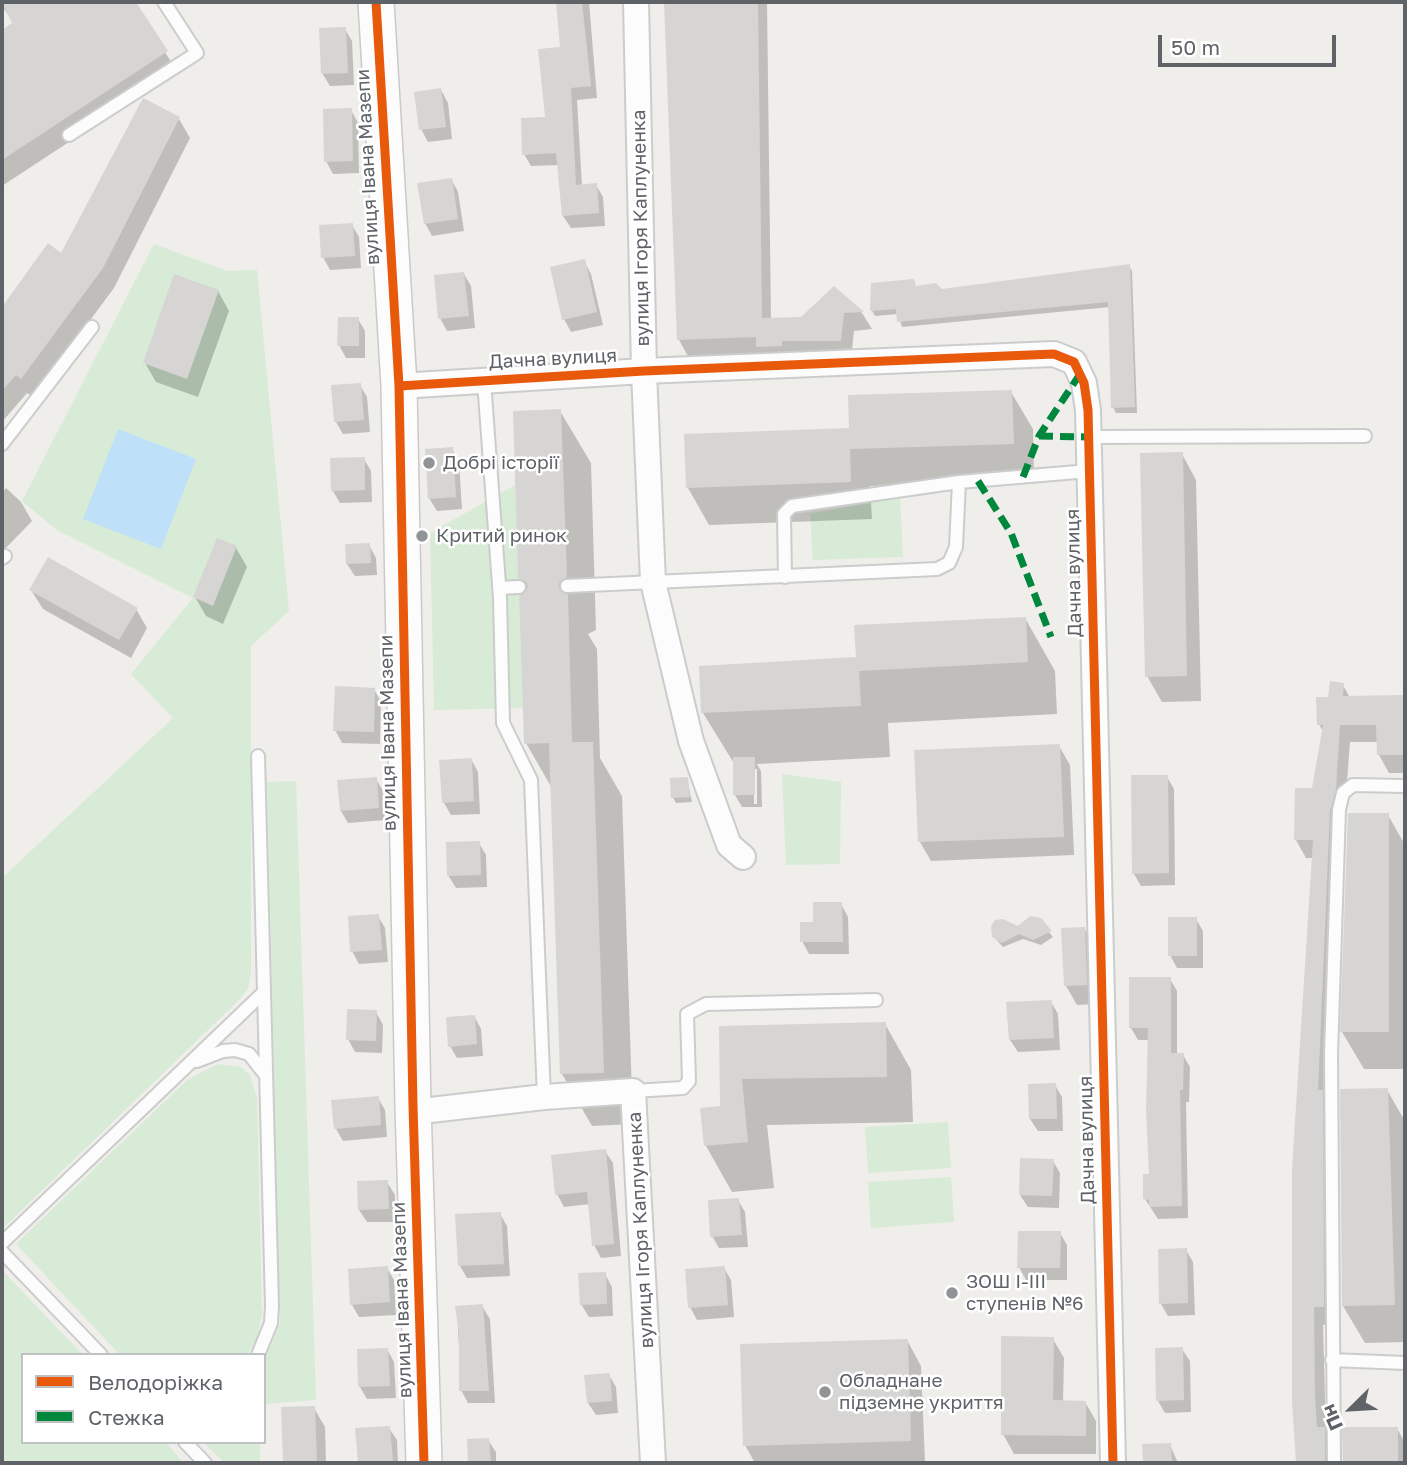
<!DOCTYPE html>
<meta charset="utf-8">
<style>
body{margin:0}
#map{position:relative;width:1407px;height:1465px;overflow:hidden;background:#efeeea;font-family:"Golos Text",sans-serif}
canvas{display:block}
.frame{position:absolute;inset:0;border:4px solid #5f6368;pointer-events:none}
.legend{position:absolute;left:21px;top:1353px;width:245px;height:91px;box-sizing:border-box;background:#fff;border:2px solid #bfc1c3;margin:0;padding:9px 12px;list-style:none;font-size:21px;color:#5f6368}
.legend li{display:flex;align-items:center;gap:14px;height:35px}
.legend b{width:35px;border:2px solid #bfc1c3}
.north{position:absolute;left:1316px;top:1374px;width:70px;height:70px;-webkit-text-stroke:5px #fff;paint-order:stroke;rotate:246deg;font-size:19px;font-weight:700;line-height:28px;text-align:center;color:#5f6368}
.north::after{content:'';display:block;margin:auto;width:24px;height:32px;background:#5f6368;clip-path:polygon(50% 0,100% 100%,50% 72%,0 100%)}
.scale{position:absolute;left:1158px;top:35px;width:178px;height:32px;box-sizing:border-box;border:4px solid #5f6368;border-top:0;padding-left:9px;font-size:21px;line-height:24px;white-space:nowrap;color:#5f6368;-webkit-text-stroke:5px #fff;paint-order:stroke}
</style>
<div id="map">
<canvas width="1407" height="1465"></canvas>
<div class="frame"></div>
<ul class="legend">
<li><b style="height:9px;background:#e8590c"></b>Велодоріжка</li>
<li><b style="height:9px;background:#00873e"></b>Стежка</li>
</ul>
<div class="north">Пн</div>
<div class="scale">50 m</div>
</div>
<script>
const ctx = document.querySelector('canvas').getContext('2d');
ctx.lineJoin = 'round';
function paint(path, color) { ctx.fillStyle = color; ctx.fill(path, 'evenodd'); }
const shape = rows => new Path2D(rows.map(r => 'M' + r).join(''));
function trace(path, color, width, dash) { ctx.strokeStyle = color; ctx.lineWidth = width; ctx.lineCap = dash ? 'butt' : 'round'; ctx.setLineDash(dash || []); ctx.stroke(path); }
function drawText(font, color, halo, rows, align = 'center') {
  ctx.font = font + ' "Golos Text",sans-serif'; ctx.lineWidth = 5; ctx.setLineDash([]); ctx.textBaseline = 'middle'; ctx.strokeStyle = halo; ctx.fillStyle = color; for (const [text, x, y, turn = 0] of rows) {
    ctx.save(); ctx.translate(x, y); ctx.rotate((+turn || 0) * Math.PI / 180); ctx.textAlign = isNaN(turn) ? turn : align; if (halo) ctx.strokeText(text, 0, 0); ctx.fillText(text, 0, 0); ctx.restore();
  }
}
const green = shape([
 [154,244,227,271,257,270,289,611,251,646,251,973,248,989,239,1000,2,1229,2,878,173,718,131,674,193,598,57,530,22,501],
 [515,485,523,708,434,710,430,533],
 [900,497,903,557,813,560,810,514],
 [782,774,841,782,840,864,786,865],
 [296,781,316,1400,264,1404,264,1362,280,1324,267,782],
 [218,1064,241,1067,250,1075,257,1098,262,1315,257,1338,247,1355,120,1355,16,1244,188,1079],
 [948,1122,951,1168,868,1173,865,1127],
 [951,1177,954,1222,871,1228,868,1182],
 [2,1270,83,1355,23,1355,23,1442,166,1442,183,1463,2,1463],
 [203,1442,260,1442,260,1463,225,1463]
]);
const water = shape([
 [118,429,196,459,161,549,83,519]
]);
const shadow = shape([
 [11,2,42,2,46,7,54,2,133,2,177,71,2,186,2,32,14,24,3,7],
 [558,2,589,2,597,98,577,100,582,186,596,185,603,197,605,226,571,228,563,216,559,165,531,166,524,154,547,118,562,48],
 [666,2,767,2,771,319,801,318,834,288,862,313,872,329,854,331,851,359,689,358,679,340],
 [345,29,352,41,354,85,330,86,322,73],
 [441,90,448,103,452,139,428,142,421,129],
 [351,110,358,123,359,173,333,174,326,161],
 [179,119,190,138,114,288,33,397,27,393,2,422,2,310,47,249,62,256],
 [451,179,458,192,464,231,432,236,425,223],
 [352,225,359,237,361,268,330,270,323,257],
 [584,261,591,274,603,325,571,332,564,319],
 [1129,266,1132,271,1137,413,1116,413,1113,407,1110,307,902,327,898,314,875,316,872,311,917,288,941,291],
 [464,274,471,286,475,328,447,331,440,318],
 [218,291,229,311,198,397,156,382,145,363],
 [358,319,365,331,365,358,346,358,339,345],
 [360,385,367,397,370,432,343,434,336,422],
 [1011,392,1033,429,1034,481,870,486,872,519,709,525,688,488,851,430],
 [560,411,591,463,596,630,588,634,597,649,600,758,622,796,633,1124,592,1126,562,1074,553,790,526,743,527,590,520,578],
 [452,449,459,461,462,509,437,511,429,498],
 [1182,454,1196,480,1201,701,1162,702,1147,676],
 [364,459,371,471,372,502,340,503,333,491],
 [6,488,21,502,32,521,2,552,2,493],
 [369,545,376,558,377,575,355,576,347,564,347,546],
 [236,548,247,567,223,624,206,616,195,597],
 [31,590,136,609,147,628,131,658,43,609],
 [1025,618,1055,671,1057,714,888,723,890,757,757,764,761,771,762,807,742,807,735,795,735,765,703,713,701,667,858,659],
 [754,769,757,769,757,804,754,804],
 [1343,685,1350,698,1405,697,1405,773,1389,773,1379,755,1379,742,1350,742,1345,808,1340,829,1334,1324,1323,1325,1326,1432,1334,1447,1335,1463,1298,1463,1294,1401,1314,858,1306,858,1296,840,1313,789,1323,732,1319,724,1329,698],
 [374,689,381,702,380,744,342,743,335,730],
 [1059,746,1070,765,1074,855,931,861,920,842],
 [471,759,478,772,480,814,451,815,444,803],
 [1167,777,1174,789,1175,885,1141,886,1134,874],
 [376,779,383,791,385,820,348,823,341,811],
 [687,779,692,802,676,803,673,798],
 [1388,815,1405,845,1405,1069,1364,1069,1342,1032],
 [479,843,486,855,487,887,456,888,448,875],
 [841,904,848,917,849,954,809,954,802,941,815,923],
 [378,916,385,928,388,962,359,964,352,951],
 [1037,918,1053,937,1041,945,1023,939,1003,947,993,936],
 [1196,919,1203,931,1203,968,1177,968,1170,955],
 [1084,928,1095,947,1097,1004,1077,1005,1066,986],
 [1170,979,1177,991,1177,1055,1183,1055,1190,1067,1189,1102,1186,1102,1188,1218,1158,1219,1145,1199,1151,1176,1150,1040,1138,1040,1131,1028],
 [1051,1002,1058,1014,1060,1050,1018,1052,1010,1040],
 [376,1012,383,1025,382,1053,355,1052,348,1039],
 [474,1016,481,1029,483,1056,457,1058,450,1046],
 [885,1024,911,1070,913,1122,767,1125,774,1188,732,1192,706,1146,722,1108,720,1027],
 [1055,1085,1062,1097,1063,1131,1038,1131,1030,1119],
 [1387,1090,1405,1121,1405,1342,1365,1343,1343,1306],
 [378,1098,385,1110,387,1137,343,1141,336,1129],
 [605,1151,613,1163,621,1256,601,1258,594,1245,590,1204,564,1207,557,1194],
 [1053,1161,1060,1173,1059,1208,1028,1207,1020,1195],
 [387,1182,395,1195,395,1222,367,1222,359,1210],
 [738,1200,745,1212,748,1247,719,1248,712,1236],
 [500,1214,507,1226,510,1276,467,1278,460,1266],
 [1060,1233,1067,1245,1067,1280,1026,1280,1019,1267],
 [1186,1250,1193,1262,1195,1315,1168,1316,1161,1304],
 [387,1268,394,1280,396,1315,359,1317,352,1305],
 [724,1268,731,1280,734,1317,697,1320,690,1307],
 [605,1274,612,1287,613,1316,589,1317,581,1304],
 [482,1306,490,1319,495,1403,468,1403,461,1390,457,1308],
 [1053,1339,1064,1358,1063,1402,1085,1402,1096,1421,1096,1454,1014,1454,1003,1434],
 [907,1340,921,1366,925,1463,755,1463,745,1445],
 [387,1349,394,1362,396,1398,367,1399,360,1387],
 [1182,1349,1190,1361,1191,1412,1165,1413,1158,1401],
 [609,1375,616,1387,618,1413,596,1415,588,1403],
 [314,1408,325,1427,326,1463,285,1463,283,1409],
 [389,1428,397,1440,398,1463,360,1463,357,1430],
 [1397,1428,1405,1443,1405,1463,1344,1463,1344,1429],
 [488,1440,496,1452,496,1463,469,1463,468,1441],
 [1170,1445,1178,1463,1144,1463,1144,1446]
]);
const building = shape([
 [2,2,136,2,168,51,2,160,2,30,12,23],
 [556,2,582,2,591,86,571,88,576,185,597,183,599,213,562,216,556,153,522,155,521,118,545,117,538,49,560,47],
 [664,2,758,2,762,318,801,317,834,286,864,312,844,313,841,341,782,341,782,346,756,347,756,337,677,340],
 [346,27,348,73,321,74,319,28],
 [441,88,446,127,419,130,414,92],
 [143,98,180,117,103,268,21,379,16,375,2,391,2,307,48,243,61,253],
 [352,108,353,161,324,162,323,109],
 [452,178,458,219,424,224,417,183],
 [353,223,355,256,321,258,319,225],
 [585,259,597,312,562,320,550,267],
 [1130,264,1135,407,1111,408,1108,302,897,322,896,309,870,311,871,283,914,279,916,286,936,283,942,289],
 [464,272,469,316,438,319,434,275],
 [174,274,219,290,187,379,143,363],
 [338,317,359,317,359,346,337,346],
 [361,383,364,420,334,422,331,385],
 [1012,390,1014,444,850,449,851,482,686,488,684,434,849,428,848,395],
 [561,409,567,577,560,581,558,587,568,595,572,742,593,742,604,1073,560,1074,549,743,524,744,519,596,528,587,526,582,518,578,513,411],
 [453,447,456,497,428,499,425,449],
 [1183,452,1187,676,1145,677,1140,453],
 [365,457,365,490,331,491,330,458],
 [217,538,237,546,213,606,193,597],
 [370,543,371,563,346,564,345,544],
 [48,557,138,608,119,640,29,590],
 [1026,617,1028,662,859,671,861,706,701,713,699,666,856,657,854,625],
 [1330,681,1344,683,1343,696,1405,695,1405,755,1377,755,1376,725,1340,725,1336,789,1330,810,1318,1090,1323,1090,1324,1307,1314,1307,1315,1397,1317,1427,1325,1427,1325,1463,1296,1463,1292,1401,1292,1169,1313,840,1294,840,1295,788,1312,788,1323,725,1317,725,1316,697,1328,697],
 [335,686,375,688,374,732,333,731],
 [1060,744,1064,837,918,842,914,750],
 [733,757,755,757,755,795,733,795],
 [472,758,474,801,442,803,439,760],
 [1131,775,1168,775,1169,873,1132,874],
 [377,777,379,808,340,811,337,780],
 [688,777,690,797,671,798,670,778],
 [1348,813,1389,813,1389,1032,1340,1032],
 [480,841,481,875,447,876,446,842],
 [813,902,842,902,843,942,800,942,800,922,813,922],
 [379,914,382,950,350,952,348,916],
 [1030,916,1041,918,1052,931,1033,940,1019,934,1002,943,992,937,991,926,995,920,1003,919,1018,926],
 [1168,917,1197,917,1197,956,1168,956],
 [1085,927,1087,985,1064,986,1061,928],
 [1129,977,1171,977,1171,1053,1184,1053,1183,1090,1180,1090,1182,1206,1149,1207,1149,1200,1143,1199,1143,1174,1149,1174,1146,1111,1148,1028,1129,1028],
 [1052,1000,1054,1038,1009,1040,1006,1002],
 [347,1009,377,1010,376,1041,346,1040],
 [475,1015,477,1044,448,1047,446,1017],
 [886,1022,887,1077,742,1079,748,1142,704,1146,700,1108,720,1106,719,1026],
 [1056,1083,1057,1119,1029,1119,1028,1084],
 [1388,1088,1395,1305,1342,1306,1340,1089],
 [379,1096,381,1125,334,1129,331,1100],
 [606,1149,614,1244,592,1246,587,1192,555,1195,551,1155],
 [1020,1158,1054,1159,1052,1196,1019,1195],
 [388,1180,389,1209,358,1210,357,1181],
 [739,1198,742,1235,710,1237,708,1200],
 [501,1212,504,1264,458,1266,455,1214],
 [1018,1231,1061,1231,1060,1268,1017,1268],
 [1187,1248,1188,1303,1159,1304,1158,1249],
 [388,1266,390,1302,350,1305,348,1269],
 [725,1266,728,1305,688,1308,685,1269],
 [606,1272,607,1304,580,1305,578,1273],
 [483,1304,489,1391,459,1391,459,1334,455,1306],
 [1001,1336,1054,1337,1053,1400,1086,1401,1086,1436,1001,1435],
 [908,1339,911,1441,743,1446,740,1344],
 [1183,1347,1184,1400,1156,1401,1155,1348],
 [388,1348,390,1386,358,1387,357,1349],
 [610,1373,612,1401,587,1403,584,1375],
 [315,1406,317,1463,283,1463,281,1407],
 [390,1426,393,1462,358,1463,355,1428],
 [1342,1427,1398,1427,1398,1463,1343,1463],
 [489,1438,491,1463,468,1463,467,1439],
 [1171,1443,1172,1463,1143,1463,1142,1444]
]);
const lane = shape([
 [69,135,197,53,164,2],
 [484,381,500,598,503,723,531,780,544,1097],
 [1088,437,1365,436],
 [2,444,92,327],
 [2,558,5,556],
 [785,577,784,514,792,506,959,482],
 [567,586,937,569,949,563,956,547,959,482,1089,471],
 [499,588,519,587],
 [197,1061,223,1051,235,1050,249,1054,264,1073],
 [633,1091,683,1088,689,1081,687,1014,706,1004,876,1000],
 [2,1243,264,992],
 [2,1252,101,1355],
 [258,1355,271,1323,272,1306,258,756],
 [1332,1360,1405,1363],
 [185,1442,205,1463],
 [1334,1463,1331,1054,1339,810,1343,793,1353,785,1405,786]
]);
const street = shape([
 [636,2,644,371,653,582,691,741,729,845,743,857],
 [399,386,644,371,1054,354,1074,362,1084,383,1088,410,1113,1463],
 [413,1112,544,1097,633,1091,653,1463]
]);
const secondary = shape([
 [376,2,399,386,413,1106,424,1463]
]);
const quiet = shape([
 [1039,436,1088,437],
 [1023,477,1039,436,1080,374],
 [978,481,1011,533,1051,637]
]);
const cycleway = shape([
 [376,2,399,386,413,1106,424,1463],
 [399,386,644,371,1054,354,1074,362,1084,383,1088,410,1113,1463]
]);
const markers = [
 [429,463,7,"#919496"],
 [422,536,7,"#919496"],
 [952,1293,7,"#919496"],
 [825,1392,7,"#919496"]
];
const streetNames = [
 ["вулиця Івана Мазепи",368,167,-93],
 ["вулиця Ігоря Каплуненка",641,228,-91],
 ["Дачна вулиця",553,359,-3],
 ["Дачна вулиця",1074,573,-91],
 ["вулиця Івана Мазепи",388,733,-91],
 ["Дачна вулиця",1087,1140,-91],
 ["вулиця Ігоря Каплуненка",641,1230,-93],
 ["вулиця Івана Мазепи",402,1300,-92]
];
const poiNames = [
 ["Добрі історії",443,463],
 ["Критий ринок",436,536],
 ["ЗОШ І-ІІІ",966,1282],
 ["ступенів №6",966,1304],
 ["Обладнане",839,1381],
 ["підземне укриття",839,1403]
];
paint(green, '#d8ebd6');
paint(water, '#bfe0f9');
paint(shadow, '#0003');
paint(building, '#d6d5d3');
trace(lane, '#cbcccc', 16);
trace(street, '#cbcccc', 28);
trace(secondary, '#cacacb', 38);
trace(lane, '#fdfcfc', 12);
trace(street, '#fdfcfc', 24);
trace(secondary, '#fdfcfc', 35);
trace(quiet, '#00873e', 7, [14, 7]);
trace(cycleway, '#e8590c', 9);
for (const [x, y, r, color] of markers) { const dot = new Path2D(); dot.arc(x, y, r, 0, 2 * Math.PI); ctx.fillStyle = color; ctx.fill(dot); trace(dot, '#fff', 2.5); }
drawText('19px', '#5f6368', '#fff', streetNames);
drawText('19px', '#5f6368', '#fff', poiNames, 'left');
</script>
